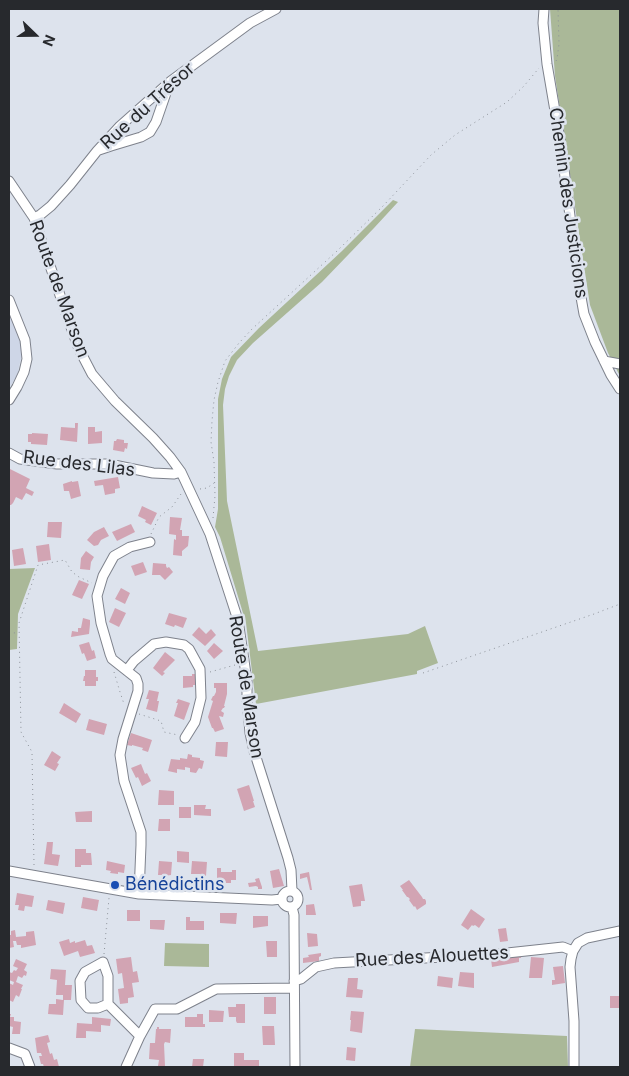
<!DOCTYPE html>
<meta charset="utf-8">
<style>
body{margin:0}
#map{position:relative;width:629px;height:1076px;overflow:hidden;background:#dde3ed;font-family:Inter,sans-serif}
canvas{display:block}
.frame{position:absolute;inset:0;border:10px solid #27292d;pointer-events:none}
.north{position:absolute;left:10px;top:10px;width:50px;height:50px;-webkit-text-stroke:4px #dde3ed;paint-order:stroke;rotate:112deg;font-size:14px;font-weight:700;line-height:20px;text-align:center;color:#27292d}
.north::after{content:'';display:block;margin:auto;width:18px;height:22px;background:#27292d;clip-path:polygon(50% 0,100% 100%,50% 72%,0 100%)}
</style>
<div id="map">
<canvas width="629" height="1076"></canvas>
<div class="frame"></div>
<div class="north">N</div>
</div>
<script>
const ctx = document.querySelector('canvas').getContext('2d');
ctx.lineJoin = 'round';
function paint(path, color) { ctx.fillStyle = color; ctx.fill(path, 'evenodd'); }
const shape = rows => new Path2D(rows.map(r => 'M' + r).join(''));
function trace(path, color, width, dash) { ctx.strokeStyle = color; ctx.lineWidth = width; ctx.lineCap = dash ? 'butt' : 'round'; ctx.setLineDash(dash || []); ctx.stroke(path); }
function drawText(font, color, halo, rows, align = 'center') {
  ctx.font = font + ' Inter,sans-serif'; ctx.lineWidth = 5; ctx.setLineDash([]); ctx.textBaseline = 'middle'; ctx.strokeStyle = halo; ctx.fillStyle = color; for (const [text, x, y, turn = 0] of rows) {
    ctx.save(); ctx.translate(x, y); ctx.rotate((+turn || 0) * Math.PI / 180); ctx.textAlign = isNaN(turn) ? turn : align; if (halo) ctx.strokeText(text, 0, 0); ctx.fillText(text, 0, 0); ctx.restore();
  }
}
const built = shape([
 [9,313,23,349,17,376,9,388]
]);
const green = shape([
 [550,9,620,9,620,376,608,353,590,305,555,76],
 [393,200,398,202,374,228,322,282,253,343,237,360,229,376,225,389,223,405,227,501,258,651,408,634,425,626,438,663,417,671,417,674,256,704,246,623,220,537,215,527,218,509,218,399,222,379,231,357,259,328,342,251],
 [35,568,18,614,17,649,9,650,9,569],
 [165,943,209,944,209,967,164,966],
 [415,1029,567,1036,568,1067,410,1067]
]);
const building = shape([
 [75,423,78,423,77,442,60,440,61,427,75,428],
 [88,427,95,427,95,432,102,431,102,443,88,444],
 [32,433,48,434,47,445,31,444,31,442,28,442,28,434,32,434],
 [117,439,124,440,124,443,128,443,127,449,125,448,124,452,113,450,114,441,116,441],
 [10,469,30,479,26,488,34,492,32,496,26,493,22,500,16,497,13,503,11,505,9,505,9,470],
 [118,477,120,488,115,489,115,493,105,495,103,485,95,486,94,481],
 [72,481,72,482,78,481,81,496,71,499,69,491,64,491,63,484],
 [142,506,157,513,151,525,145,522,146,520,138,516],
 [170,517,182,518,180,530,182,530,182,536,189,536,188,546,182,551,182,556,173,555,174,539,176,540,176,535,169,534],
 [48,522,62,522,61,538,47,537],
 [131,524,135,532,117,541,112,532],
 [104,527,109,536,101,540,98,545,94,546,87,540,94,532],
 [49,544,51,560,38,562,36,546],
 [23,548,26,564,14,566,12,550],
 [86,551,94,557,91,562,90,570,80,569,81,558],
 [143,562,147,572,135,576,131,566],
 [153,563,166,564,166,566,167,568,169,567,173,572,165,580,160,575,152,575],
 [79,580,89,584,82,599,72,595],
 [121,588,130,593,125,604,115,599],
 [115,608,126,613,119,627,109,622],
 [169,613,187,618,183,628,175,625,174,627,165,624],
 [83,618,90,620,90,624,89,634,71,637,72,631,78,632,78,628,81,628],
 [199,627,206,634,211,629,216,635,205,646,192,635],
 [89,642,92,651,94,650,96,658,87,661,84,653,82,654,79,645],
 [214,643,223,651,214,659,207,651],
 [165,652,175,660,163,672,165,673,162,676,153,668],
 [85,670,96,670,96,677,98,677,98,681,96,681,96,686,85,686,85,681,83,681,84,676,85,676],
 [192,674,197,674,197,685,193,685,193,687,183,688,183,676,192,676],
 [214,683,227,683,227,694,224,706,225,706,224,708,223,708,221,711,224,713,223,717,219,716,224,729,215,732,213,728,212,728,208,717,213,701,211,700,213,696,214,696,216,692,216,688,214,688],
 [149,690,159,692,157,701,159,701,157,712,146,709,149,699,146,699],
 [178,699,190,703,184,720,174,716,178,703,176,703],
 [64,703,81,714,76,723,59,713],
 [89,719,107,724,104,735,86,730],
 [131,733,152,740,148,752,142,750,143,748,132,745,132,746,127,745],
 [216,742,228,742,227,757,215,756],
 [52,751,61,757,57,763,59,764,55,771,44,765],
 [188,754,192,755,192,757,200,758,200,760,204,761,202,769,199,768,196,773,190,772,190,768,185,767,185,770,177,769,177,773,168,771,171,759,180,760,180,758,187,759],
 [141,764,145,774,147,773,151,781,142,786,138,777,136,778,131,768],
 [249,785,254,801,253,801,255,807,244,811,237,789],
 [159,790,174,791,174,805,158,805],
 [194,805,206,805,205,809,211,809,211,816,194,815],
 [179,807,191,807,191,818,179,818],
 [92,811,92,822,76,822,75,812],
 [159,819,170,819,170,831,158,831],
 [47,842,53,842,52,854,60,855,58,866,44,864],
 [75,849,86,849,86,853,91,853,92,865,81,865,81,867,75,867],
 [177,851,189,852,189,863,177,862],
 [107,861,125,865,124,873,118,872,118,874,110,873,111,871,106,870],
 [159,861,172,862,171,875,164,876,164,875,158,875],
 [192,861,207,862,206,876,200,876,200,874,191,874],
 [217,868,221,868,221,872,232,872,232,870,236,870,236,880,231,880,231,883,222,883,222,880,217,880],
 [279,869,284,886,273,888,270,871],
 [309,872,312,890,310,890,307,877,300,879,300,874],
 [259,878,262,887,262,889,258,889,258,887,256,886,249,887,248,883,256,882,255,879],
 [409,880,422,897,423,899,425,899,426,901,426,904,417,910,415,906,414,907,409,900,410,899,408,897,407,897,402,890,403,890,400,886],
 [362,884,365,901,361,901,361,906,353,907,349,886],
 [17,893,34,896,32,907,25,906,24,911,18,910,19,905,15,905],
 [83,897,99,900,97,911,81,908],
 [48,900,65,903,63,914,46,910],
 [314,904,316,915,306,915,306,905],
 [471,909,485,919,479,928,475,925,473,926,472,925,468,930,461,925],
 [127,910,140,910,140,921,127,921],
 [220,913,237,913,236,924,220,923],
 [253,916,268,916,268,926,253,928],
 [186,917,190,917,190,921,204,921,204,930,186,930],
 [150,920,165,920,164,930,150,929],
 [506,928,508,941,500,942,498,929],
 [15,930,16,937,26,936,26,932,34,931,36,945,21,948,21,945,17,945,16,941,13,941,14,947,9,948,9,935,11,935,11,931],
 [307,933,317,934,318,946,308,947],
 [69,939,70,943,75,941,75,943,85,940,87,946,92,945,95,953,80,957,78,951,64,956,59,942],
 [266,941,277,941,277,957,267,957],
 [321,953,321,956,319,957,319,961,303,963,303,958,309,957,308,955],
 [522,954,521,958,519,958,519,962,492,967,491,959],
 [131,957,133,972,137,971,139,982,132,983,134,997,128,998,128,1003,120,1004,118,989,124,988,122,973,118,974,116,959],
 [531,957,544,958,542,978,529,978],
 [16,959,27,964,24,970,27,972,26,976,24,975,22,978,18,976,16,982,23,985,21,989,22,989,19,997,16,995,13,1002,9,1000,9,983,13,985,14,982,9,980,9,972,12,973,14,970,16,971,18,968,13,966],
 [563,966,565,983,552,985,552,980,555,980,553,967],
 [51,969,66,970,65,985,72,985,71,1000,64,1000,63,1015,48,1014,49,1004,56,1004,56,999,63,1000,63,995,56,995,57,980,50,979],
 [460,972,474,973,474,988,458,986],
 [438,976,453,978,452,988,437,986],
 [348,978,358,978,357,989,363,990,362,998,346,997],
 [610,996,620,996,620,1008,610,1008],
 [264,997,276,997,276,1014,264,1014],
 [236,1004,245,1004,245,1023,237,1023,236,1021,236,1017,229,1017,228,1007,236,1007],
 [209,1010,224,1011,223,1022,209,1022],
 [351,1011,364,1012,362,1033,350,1031,351,1020,350,1020],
 [9,1014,11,1014,10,1017,14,1017,14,1021,21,1022,20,1034,12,1034,13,1027,9,1026],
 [197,1014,203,1014,203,1024,205,1024,205,1027,185,1027,185,1017,197,1017],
 [92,1017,111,1019,110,1026,101,1025,101,1032,86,1031,86,1038,76,1038,77,1023,92,1024],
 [262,1026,274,1026,275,1045,263,1045],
 [157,1027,159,1027,159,1029,171,1029,170,1043,165,1042,164,1044,165,1066,158,1066,159,1060,149,1059,150,1043,155,1043,156,1029,157,1029],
 [48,1035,50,1042,47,1043,50,1054,52,1053,54,1060,57,1059,59,1067,44,1067,43,1064,41,1064,39,1056,42,1056,41,1053,37,1053,35,1038],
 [347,1047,356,1048,355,1061,346,1060],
 [234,1053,244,1053,244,1060,259,1060,259,1067,234,1067],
 [193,1059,204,1059,203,1067,192,1067]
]);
const path = shape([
 [556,61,557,59,559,44,558,9],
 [200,489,207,488,214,483],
 [213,518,215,496,214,462,211,442,212,421,214,400,218,382,225,361,239,343,252,329,337,251,383,206,431,155,455,135,507,102,524,86,539,68],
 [151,534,159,517,172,507,181,494],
 [9,632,14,633,18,632],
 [114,672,120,692,124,704],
 [210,672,235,665],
 [423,673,594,614,620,604],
 [139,714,161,721,164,732,178,735],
 [34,865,32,752,21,732,19,623,38,565,65,560,72,572,79,577,92,583],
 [104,954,109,898]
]);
const minor = shape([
 [544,9,543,23,547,64,561,146,579,286,584,314,595,342,611,375,620,389],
 [99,150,111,146,141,137,150,132,156,122,166,93,169,86],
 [9,181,34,218,67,316,79,349,92,374,115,401,153,438,170,457,181,472,210,534,238,620,247,681,247,699,250,733,254,751,288,858,291,870,292,891],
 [34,218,40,215,51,206,70,185,97,151,120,126,147,102,171,81,250,23,276,9],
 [9,300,25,340,27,359,24,372,17,387,9,400],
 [604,361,620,364],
 [9,453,20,459,57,464,109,464,153,473,174,474,181,472],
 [127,670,134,661,154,644,166,642,184,645,189,649,200,669,201,698,195,722,185,738],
 [9,871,139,894,272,900,282,899],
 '282 899a8 8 0 1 1 16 0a8 8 0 1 1-16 0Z',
 [139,894,141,845,141,832,124,781,120,755,123,739,138,691,138,684,136,678,112,659,110,654,101,623,97,596,103,576,114,556,130,547,150,542],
 [292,907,294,915,294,924,295,1067],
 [294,981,301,979,316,967,334,963,498,954,563,947,573,951],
 [108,1004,98,1008,88,1008,81,1000,80,981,85,972,103,962,108,976,108,1004,140,1036],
 [9,1048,25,1054,30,1067],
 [126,1067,140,1036,155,1009,177,1009,216,989,294,988],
 [574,1067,574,1021,570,967,571,959,573,951,578,943,587,938,620,931]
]);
const markers = [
 [115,885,5,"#1a4fb4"]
];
const streetNames = [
 ["Rue du Trésor",148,106,-42],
 ["Chemin des Justicions",568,203,82],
 ["Route de Marson",59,289,70],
 ["Rue des Lilas",79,464,7],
 ["Route de Marson",246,687,81],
 ["Rue des Alouettes",432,957,-3]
];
const transitNames = [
 ["Bénédictins",125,885]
];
paint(built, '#ced6e7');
paint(green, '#aab898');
paint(building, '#d2a4b3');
trace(minor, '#7e828c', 11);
trace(path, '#8d9299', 1, [1, 4]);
trace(minor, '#fff', 9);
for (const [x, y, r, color] of markers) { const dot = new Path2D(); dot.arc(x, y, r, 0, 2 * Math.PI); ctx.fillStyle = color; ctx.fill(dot); trace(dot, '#dde3ed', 2); }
drawText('18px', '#27292d', '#dde3ed', streetNames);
drawText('18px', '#164399', '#dde3ed', transitNames, 'left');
</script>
